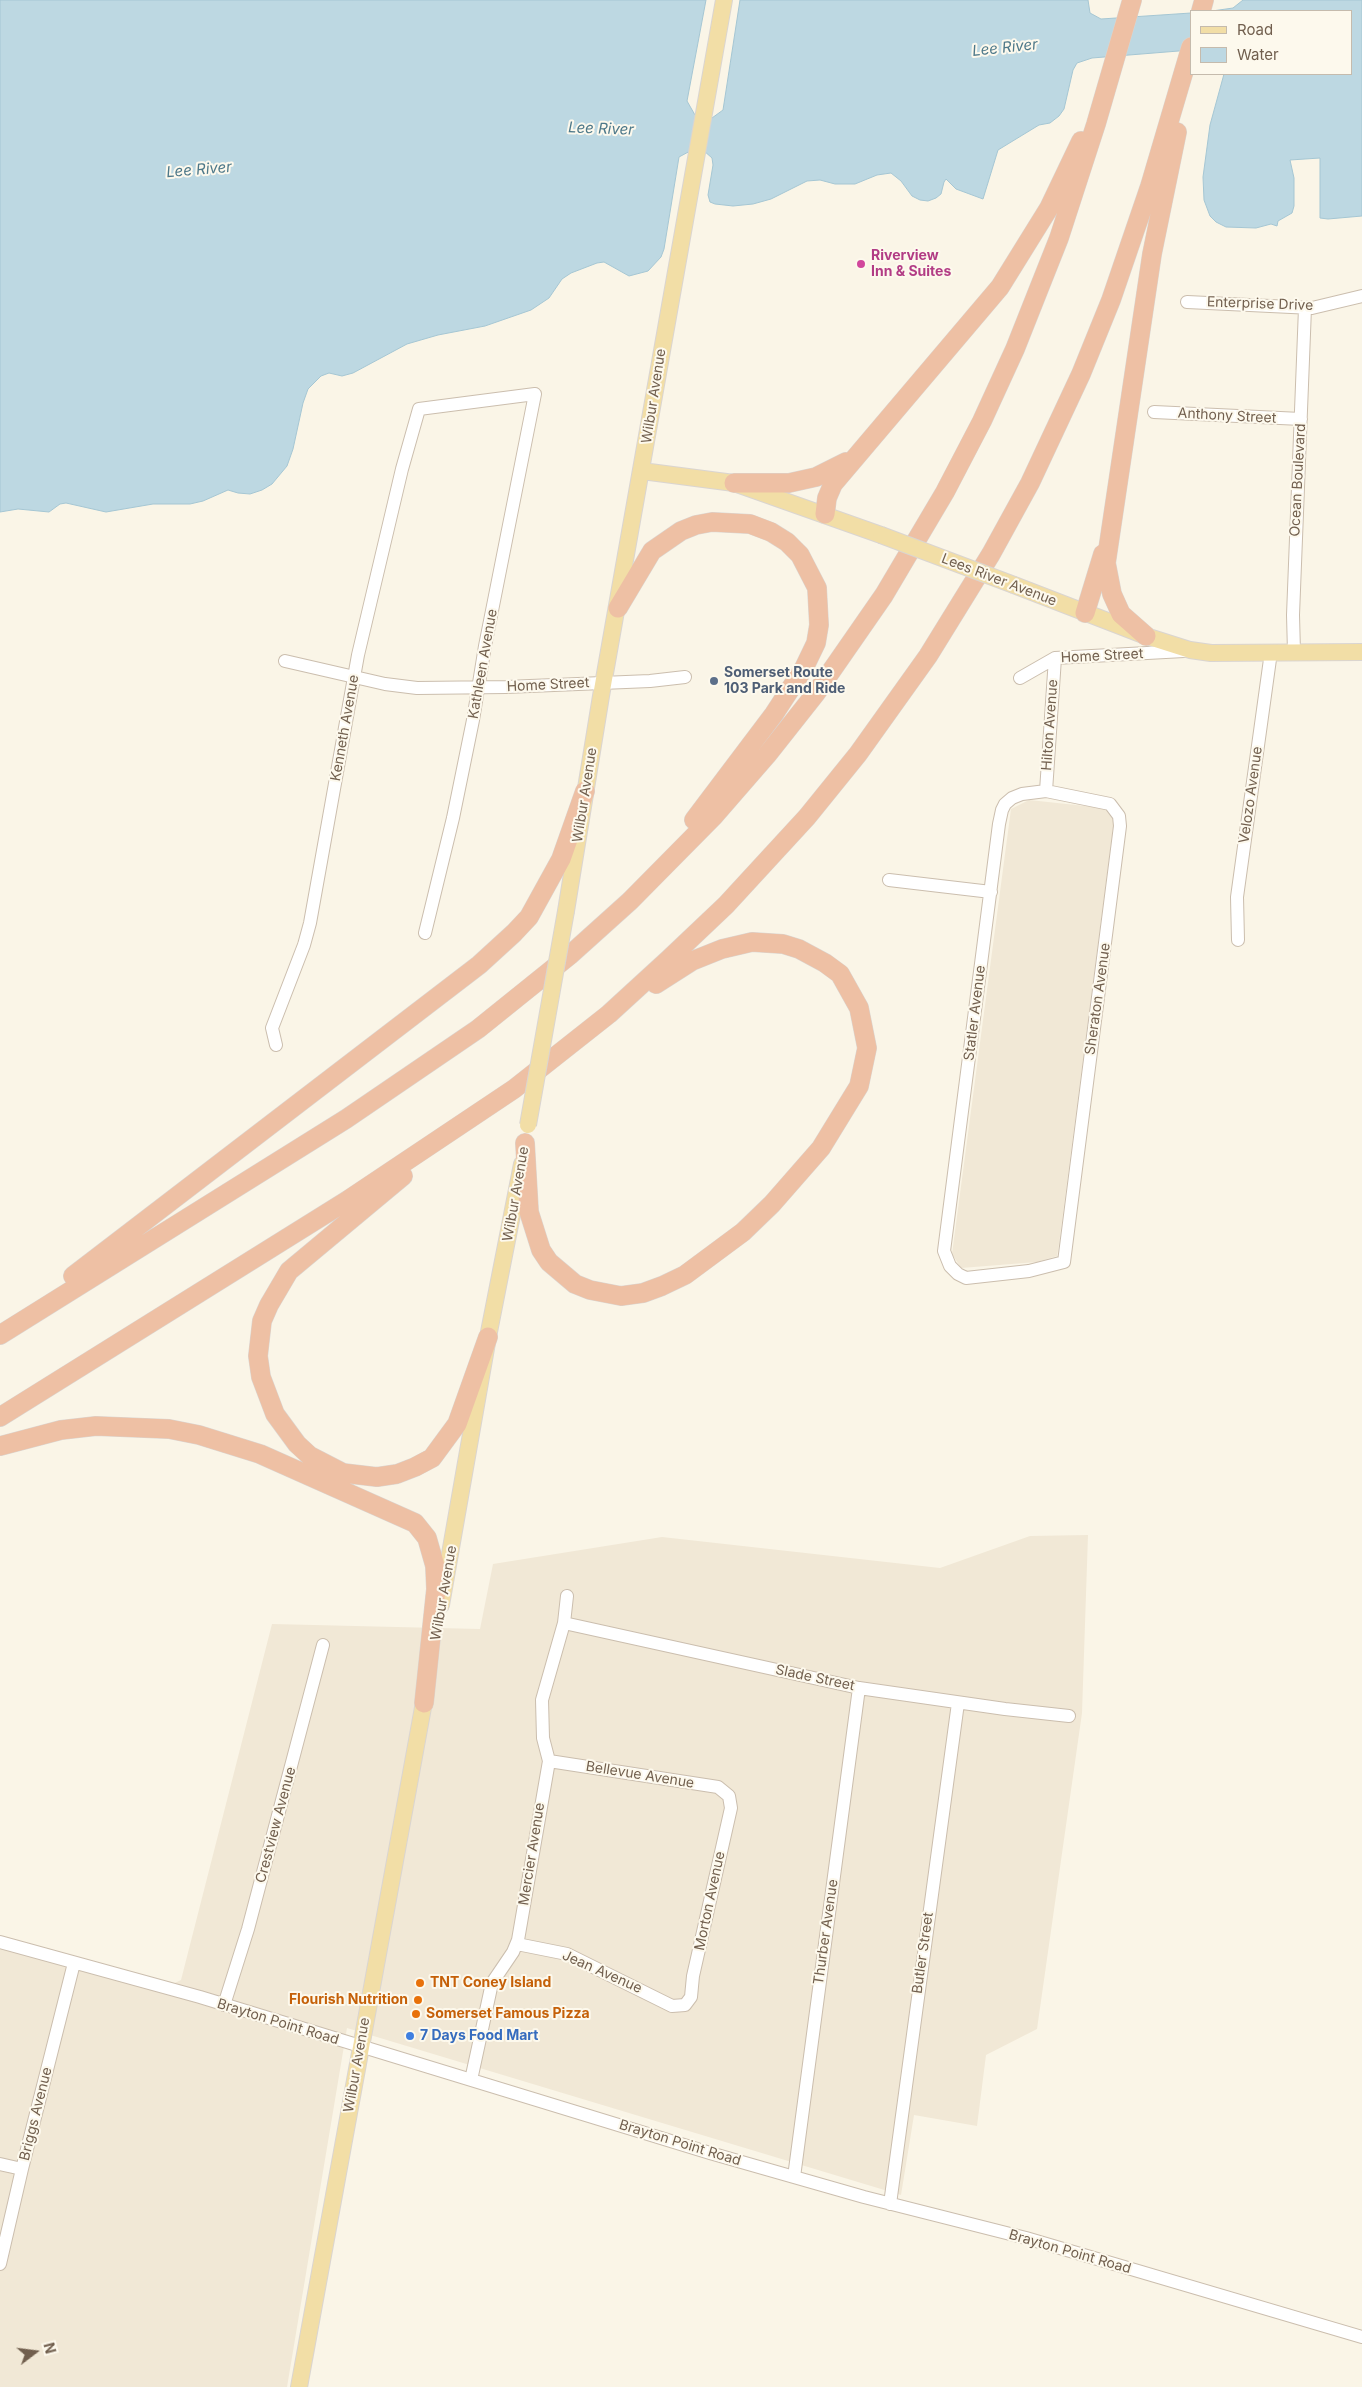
<!DOCTYPE html>
<style>
body{margin:0}
#map{position:relative;width:1362px;height:2387px;overflow:hidden;background:#faf5e7;font-family:Inter,sans-serif}
canvas{display:block}
.legend{position:absolute;left:1190px;top:10px;width:162px;height:65px;box-sizing:border-box;background:#fdf9ed;border:1px solid #c5bbad;margin:0;padding:6px 9px;list-style:none;font-size:15px;color:#715f4e}
.legend li{display:flex;align-items:center;gap:10px;height:25px}
.legend b{width:25px;border:1px solid #c5bbad}
.north{position:absolute;left:10px;top:2327px;width:50px;height:50px;-webkit-text-stroke:4px #fdf9ed;paint-order:stroke;rotate:75deg;font-size:14px;font-weight:700;line-height:20px;text-align:center;color:#715f4e}
.north::after{content:'';display:block;margin:auto;width:18px;height:22px;background:#715f4e;clip-path:polygon(50% 0,100% 100%,50% 72%,0 100%)}
</style>
<div id="map">
<canvas width="1362" height="2387"></canvas>
<ul class="legend">
<li><b style="height:6px;background:#f2dea6"></b>Road</li>
<li><b style="height:14px;background:#bdd8e2"></b>Water</li>
</ul>
<div class="north">N</div>
</div>
<script>
const ctx = document.querySelector('canvas').getContext('2d');
ctx.lineJoin = 'round';
function paint(path, color) { ctx.fillStyle = color; ctx.fill(path, 'evenodd'); }
const shape = rows => new Path2D(rows.map(r => 'M' + r).join(''));
function trace(path, color, width, dash) { ctx.strokeStyle = color; ctx.lineWidth = width; ctx.lineCap = dash ? 'butt' : 'round'; ctx.setLineDash(dash || []); ctx.stroke(path); }
function drawText(font, color, halo, rows, align = 'center') {
  ctx.font = font + ' Inter,sans-serif'; ctx.lineWidth = 4; ctx.setLineDash([]); ctx.textBaseline = 'middle'; ctx.strokeStyle = halo; ctx.fillStyle = color; for (const [text, x, y, turn = 0] of rows) {
    ctx.save(); ctx.translate(x, y); ctx.rotate((+turn || 0) * Math.PI / 180); ctx.textAlign = isNaN(turn) ? turn : align; if (halo) ctx.strokeText(text, 0, 0); ctx.fillText(text, 0, 0); ctx.restore();
  }
}
const residential = shape([
 [1029,800,1104,808,1114,820,1059,1244,1057,1256,1037,1262,961,1268,952,1254,1011,809],
 [1088,1535,1082,1713,1037,2029,986,2055,977,2126,914,2115,901,2195,347,2028,287,2387,0,2387,0,1948,158,1991,181,1980,272,1624,480,1629,493,1564,662,1537,940,1568,1030,1536]
]);
const water = shape([
 [0,0,706,0,687,101,695,115,712,118,723,110,740,0,1088,0,1090,13,1101,19,1191,13,1191,50,1092,58,1077,63,1073,70,1064,109,1059,116,1050,123,1039,125,998,150,983,199,956,189,946,179,944,182,941,194,936,198,928,201,920,200,912,196,901,181,891,173,877,175,855,184,835,184,820,180,807,181,771,199,753,204,733,206,715,204,710,202,708,195,713,165,712,158,703,150,692,150,679,157,664,249,661,257,648,271,629,276,604,262,597,263,571,273,562,279,549,298,531,310,485,326,438,335,407,344,353,373,342,376,329,373,321,376,308,389,303,403,293,449,287,466,272,484,262,490,250,494,238,493,228,490,203,501,190,504,153,504,106,512,66,503,60,504,49,512,18,509,0,512,0,0],
 [1243,0,1362,0,1362,216,1328,219,1320,218,1320,158,1290,160,1294,178,1294,206,1292,213,1278,221,1277,226,1271,224,1256,228,1226,227,1216,222,1210,216,1204,200,1203,177,1210,125,1224,74,1351,74,1351,11,1212,11,1233,8,1243,0]
]);
const minor = shape([
 [1187,302,1312,308,1362,296],
 [1154,412,1301,419],
 [1294,652,1293,615,1305,308],
 [285,661,385,684,417,688,506,687,650,681,685,677],
 [1020,678,1055,658,1184,651],
 [1046,791,1110,804,1119,816,1120,826,1064,1262,1029,1271,966,1278,958,1274,950,1266,944,1251,999,824,1002,810,1005,804,1012,798,1022,794,1046,791],
 [1046,791,1055,658],
 [889,880,991,892],
 [1238,940,1237,897,1271,652],
 [276,1045,272,1028,304,945,310,923,358,655,402,469,419,409,535,394,485,646,473,720,453,818,425,933],
 [564,1623,859,1688,1005,1709,1069,1716],
 [0,1942,200,1997,710,2153,864,2197,1026,2238,1362,2337],
 [517,1944,567,1954,672,2006,685,2005,691,1997,693,1976,731,1808,729,1796,718,1787,549,1761],
 [224,2005,248,1929,323,1645],
 [471,2080,492,1983,513,1952,518,1940,549,1761,543,1738,542,1700,564,1623,567,1596],
 [0,2164,22,2169],
 [794,2177,859,1688],
 [890,2204,958,1703],
 [0,2264,22,2169,74,1963]
]);
const major = shape([
 [642,471,734,483,881,535],
 [1014,585,1146,636,1190,650,1211,653,1362,652],
 [566,911,601,696,724,0],
 [441,1605,488,1337,522,1164],
 [299,2387,426,1691]
]);
const highway = shape([
 [1201,11,1204,0],
 [734,483,789,483,816,477,846,462],
 [825,514,827,498,833,484,1000,287,1049,208,1081,141],
 [618,608,652,551,681,531,696,525,712,522,750,524,771,532,787,542,800,555,817,588,819,625,816,643,804,668,774,714,694,820],
 [1085,613,1103,554],
 [1146,636,1121,614,1112,594,1106,563,1152,254,1177,132],
 [525,1143,529,1212,541,1250,549,1262,575,1284,590,1290,621,1296,643,1293,662,1286,685,1275,712,1255,743,1232,772,1204,821,1148,859,1086,867,1048,859,1008,840,974,825,963,799,949,783,944,752,942,722,949,692,961,656,984],
 [403,1176,289,1271,269,1305,262,1321,258,1356,261,1377,275,1414,297,1444,310,1456,343,1473,377,1477,397,1474,415,1467,432,1458,457,1424,488,1337],
 [73,1276,479,965,514,933,529,917,561,859,585,791],
 [0,1335,346,1119,478,1029,570,955,630,901,714,816,767,755,816,693,884,595,945,492,982,421,1015,349,1059,238,1096,124,1132,0],
 [0,1417,348,1200,514,1089,609,1014,668,960,726,905,807,817,858,754,928,656,991,554,1030,483,1081,374,1111,300,1150,186,1191,47],
 [0,1446,61,1430,96,1426,169,1429,199,1435,260,1454,415,1523,427,1538,435,1566,436,1589,424,1703]
]);
const majorBridge = shape([
 [881,535,1014,585],
 [528,1125,566,911]
]);
const markers = [
 [861,264,5,"#d1479c"],
 [714,681,5,"#5c6f8a"],
 [420,1983,5,"#e8710a"],
 [418,2000,5,"#e8710a"],
 [416,2014,5,"#e8710a"],
 [410,2036,5,"#3f7fe0"]
];
const hotelNames = [
 ["Riverview",871,256],
 ["Inn & Suites",871,272]
];
const streetNames = [
 ["Enterprise Drive",1260,304,2],
 ["Wilbur Avenue",654,396,-81],
 ["Anthony Street",1227,416,3],
 ["Ocean Boulevard",1298,480,-87],
 ["Lees River Avenue",999,580,21],
 ["Home Street",1102,656,-3],
 ["Kathleen Avenue",483,664,-80],
 ["Home Street",548,685,-3],
 ["Hilton Avenue",1050,725,-86],
 ["Kenneth Avenue",345,728,-80],
 ["Wilbur Avenue",585,795,-81],
 ["Velozo Avenue",1251,795,-82],
 ["Sheraton Avenue",1098,999,-82],
 ["Statler Avenue",975,1013,-83],
 ["Wilbur Avenue",516,1194,-80],
 ["Wilbur Avenue",444,1593,-80],
 ["Slade Street",815,1678,12],
 ["Bellevue Avenue",640,1775,9],
 ["Crestview Avenue",276,1825,-75],
 ["Mercier Avenue",532,1854,-81],
 ["Morton Avenue",710,1901,-78],
 ["Thurber Avenue",826,1932,-82],
 ["Butler Street",923,1953,-82],
 ["Jean Avenue",602,1972,24],
 ["Brayton Point Road",278,2022,17],
 ["Wilbur Avenue",357,2065,-80],
 ["Briggs Avenue",36,2114,-76],
 ["Brayton Point Road",680,2143,17],
 ["Brayton Point Road",1070,2252,16]
];
const serviceNames = [
 ["Somerset Route",724,673],
 ["103 Park and Ride",724,689]
];
const foodNames = [
 ["TNT Coney Island",430,1983],
 ["Flourish Nutrition",408,2000,"right"],
 ["Somerset Famous Pizza",426,2014]
];
const shopNames = [
 ["7 Days Food Mart",420,2036]
];
const waterNames = [
 ["Lee River",1005,48,-6],
 ["Lee River",601,129,2],
 ["Lee River",199,170,-5]
];
paint(residential, '#f1e8d6');
paint(water, '#bdd8e2');
trace(water, '#a5c6d3', 1);
trace(minor, '#cbbeae', 14);
trace(major, '#dad5d1', 18);
trace(highway, '#dad5d1', 20);
trace(minor, '#fff', 12);
trace(major, '#f2dea6', 16);
trace(highway, '#eec0a4', 19);
trace(majorBridge, '#dad5d1', 18, []);
trace(majorBridge, '#f2dea6', 16);
for (const [x, y, r, color] of markers) { const dot = new Path2D(); dot.arc(x, y, r, 0, 2 * Math.PI); ctx.fillStyle = color; ctx.fill(dot); trace(dot, '#fdf9ed', 2); }
drawText('bold 14px', '#b23c85', '#fdf9ed', hotelNames, 'left');
drawText('14px', '#715f4e', '#fdf9ed', streetNames);
drawText('bold 14px', '#4e5e75', '#fdf9ed', serviceNames, 'left');
drawText('bold 14px', '#c56008', '#fdf9ed', foodNames, 'left');
drawText('bold 14px', '#366cbe', '#fdf9ed', shopNames, 'left');
drawText('italic 15px', '#4d7889', '#fdf9ed', waterNames);
</script>
